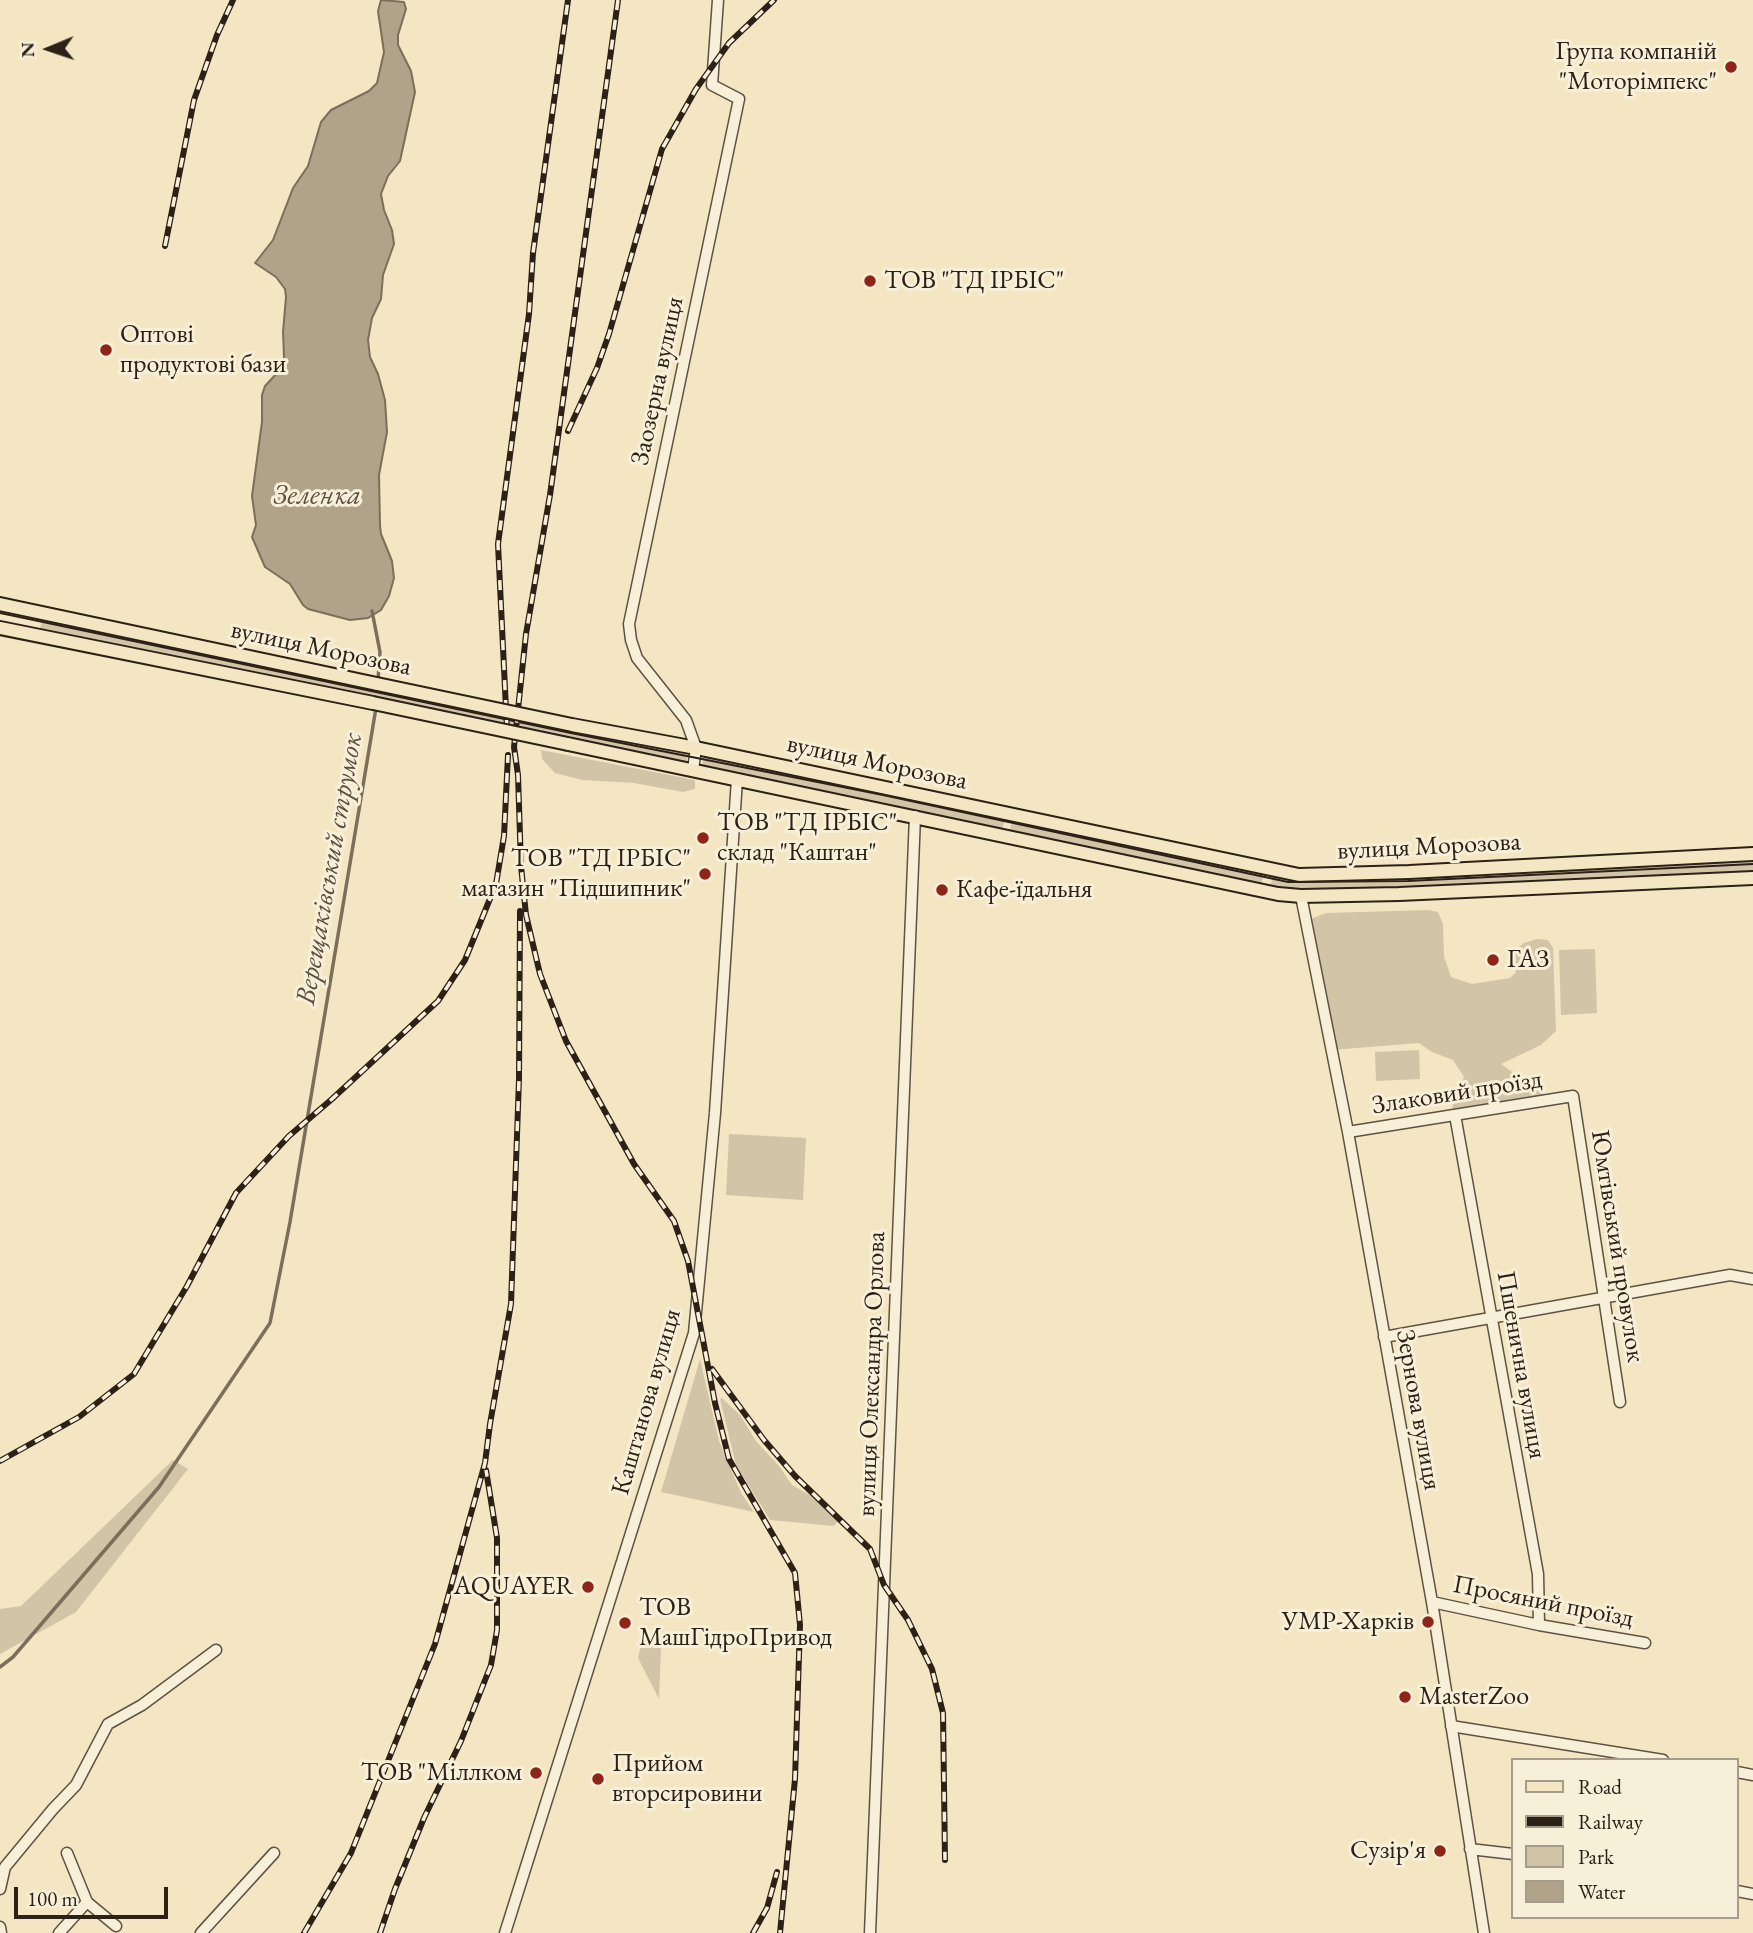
<!DOCTYPE html>
<meta charset="utf-8">
<style>
body{margin:0}
#map{position:relative;width:1753px;height:1933px;overflow:hidden;background:#f4e6c3;font-family:"EB Garamond",serif}
canvas{display:block}
.legend{position:absolute;left:1511px;top:1758px;width:228px;height:161px;box-sizing:border-box;background:#f8efd8;border:2px solid #a69c8b;margin:0;padding:9px 12px;list-style:none;font-size:21px;color:#2c2017}
.legend li{display:flex;align-items:center;gap:14px;height:35px}
.legend b{width:35px;border:2px solid #a69c8b}
.north{position:absolute;left:14px;top:14px;width:70px;height:70px;-webkit-text-stroke:5px #f8efd8;paint-order:stroke;rotate:268deg;font-size:19px;font-weight:700;line-height:28px;text-align:center;color:#2c2017}
.north::after{content:'';display:block;margin:auto;width:24px;height:32px;background:#2c2017;clip-path:polygon(50% 0,100% 100%,50% 72%,0 100%)}
.scale{position:absolute;left:14px;top:1887px;width:154px;height:32px;box-sizing:border-box;border:4px solid #2c2017;border-top:0;padding-left:9px;font-size:21px;line-height:24px;white-space:nowrap;color:#2c2017;-webkit-text-stroke:5px #f8efd8;paint-order:stroke}
</style>
<div id="map">
<canvas width="1753" height="1933"></canvas>
<ul class="legend">
<li><b style="height:9px;background:#f4e6c3"></b>Road</li>
<li><b style="height:9px;background:#2c2017"></b>Railway</li>
<li><b style="height:19px;background:#d2c4a6"></b>Park</li>
<li><b style="height:19px;background:#b0a389"></b>Water</li>
</ul>
<div class="north">N</div>
<div class="scale">100 m</div>
</div>
<script>
const ctx = document.querySelector('canvas').getContext('2d');
ctx.lineJoin = 'round';
function paint(path, color) { ctx.fillStyle = color; ctx.fill(path, 'evenodd'); }
const shape = rows => new Path2D(rows.map(r => 'M' + r).join(''));
function trace(path, color, width, dash) { ctx.strokeStyle = color; ctx.lineWidth = width; ctx.lineCap = dash ? 'butt' : 'round'; ctx.setLineDash(dash || []); ctx.stroke(path); }
function drawText(font, color, halo, rows, align = 'center') {
  ctx.font = font + ' "EB Garamond",serif'; ctx.lineWidth = 6; ctx.setLineDash([]); ctx.textBaseline = 'middle'; ctx.strokeStyle = halo; ctx.fillStyle = color; for (const [text, x, y, turn = 0] of rows) {
    ctx.save(); ctx.translate(x, y); ctx.rotate((+turn || 0) * Math.PI / 180); ctx.textAlign = isNaN(turn) ? turn : align; if (halo) ctx.strokeText(text, 0, 0); ctx.fillText(text, 0, 0); ctx.restore();
  }
}
const green = shape([
 [43,618,688,752,686,764,39,632],
 [541,750,695,780,695,789,683,792,634,783,582,780,555,773,542,759],
 [704,756,1005,817,1002,831,702,767],
 [1012,819,1264,873,1261,886,1010,832],
 [1753,861,1753,873,1310,893,1270,889,1273,875,1315,881],
 [1428,910,1438,912,1443,924,1444,956,1451,977,1472,984,1510,978,1516,972,1515,950,1524,943,1537,939,1548,940,1553,948,1556,1031,1541,1045,1501,1064,1550,1099,1452,1111,1454,1099,1464,1077,1453,1060,1432,1052,1419,1043,1332,1050,1306,921,1326,913],
 [1595,949,1597,1013,1561,1015,1559,950],
 [1419,1050,1420,1079,1376,1081,1375,1052],
 [729,1134,806,1138,803,1200,726,1195],
 [700,1359,719,1441,741,1493,754,1512,661,1492],
 [722,1398,740,1415,756,1441,779,1466,792,1485,832,1508,842,1518,833,1526,770,1520,736,1465,720,1399],
 [173,1460,188,1469,76,1612,0,1654,0,1609,21,1606],
 [641,1646,661,1648,659,1699,638,1658]
]);
const water = shape([
 [381,0,404,2,406,9,398,35,398,45,411,71,415,92,400,161,388,176,381,194,384,210,392,230,394,244,383,275,381,299,372,318,368,340,370,357,378,374,385,400,387,432,379,475,380,525,381,534,392,561,394,578,389,596,381,610,368,618,350,620,308,609,303,605,290,584,265,567,252,537,256,525,252,496,262,422,262,395,265,386,279,371,284,357,283,332,286,297,285,289,276,277,255,263,273,240,293,188,308,166,321,122,331,110,369,91,377,83,384,52,378,11,381,0]
]);
const stream = shape([
 [372,611,380,652,378,680],
 [0,1667,13,1657,159,1487,270,1323,290,1222,376,708]
]);
const minor = shape([
 [693,770,696,748,686,720,637,658,631,640,629,624,739,99,712,85,718,0],
 [1301,896,1348,1132,1432,1602,1484,1933],
 [1455,1115,1538,1574,1539,1625],
 [1348,1132,1573,1096,1620,1402],
 [1384,1337,1730,1275,1753,1279],
 [1432,1602,1539,1625,1645,1643],
 [1451,1726,1663,1760],
 [1737,1772,1753,1775],
 [1470,1849,1513,1854],
 [0,1889,5,1867,53,1809,76,1785,108,1724,142,1705,216,1650],
 [1737,1891,1753,1894],
 [87,1902,116,1926],
 [0,1927,1,1933],
 [59,1933,87,1902,67,1853],
 [201,1933,274,1853],
 [505,1933,694,1333,715,1113,737,779],
 [870,1933,915,816]
]);
const major = shape([
 [0,604,377,684],
 [0,628,373,703],
 [572,725,696,748,1299,875,1409,872,1753,854],
 [568,744,1278,894,1301,896,1399,894,1753,878]
]);
const tram = shape([
 [0,613,571,733,883,795,1288,882,1408,881,1753,864]
]);
const rail = shape([
 [618,0,550,495,526,634,514,747,518,775,521,866,526,915,540,974,566,1041,634,1164,674,1221,688,1261,715,1403,729,1459,795,1573,800,1625,795,1779,780,1933],
 [165,246,194,100,217,35,233,0],
 [568,431,597,368,609,334,662,149,696,89,729,43,774,0],
 [507,730,498,544,529,314,533,253,568,0],
 [712,1369,764,1440,795,1476,870,1549,884,1585,908,1620,932,1669,943,1713,945,1860],
 [0,1461,79,1417,134,1374,187,1286,236,1193,289,1136,332,1099,438,1001,465,960,496,884,504,836,508,755],
 [304,1933,351,1853,435,1644,485,1463,490,1424,511,1304,519,1079,520,911],
 [380,1933,395,1889,424,1818,461,1741,491,1665,497,1630,497,1538,486,1470],
 [753,1933,767,1908,777,1872]
]);
const majorBridge = shape([
 [377,684,572,725],
 [373,703,568,744]
]);
const markers = [
 [1731,67,7,"#8f2418"],
 [870,281,7,"#8f2418"],
 [106,350,7,"#8f2418"],
 [703,838,7,"#8f2418"],
 [705,874,7,"#8f2418"],
 [942,890,7,"#8f2418"],
 [1493,960,7,"#8f2418"],
 [588,1587,7,"#8f2418"],
 [1428,1622,7,"#8f2418"],
 [625,1623,7,"#8f2418"],
 [1405,1697,7,"#8f2418"],
 [536,1773,7,"#8f2418"],
 [598,1779,7,"#8f2418"],
 [1440,1851,7,"#8f2418"]
];
const poiNames = [
 ["Група компаній",1717,52,"right"],
 ["\"Моторімпекс\"",1717,82,"right"],
 ["ТОВ \"ТД ІРБІС\"",884,281],
 ["Оптові",120,335],
 ["продуктові бази",120,365],
 ["ТОВ \"ТД ІРБІС\"",717,823],
 ["склад \"Каштан\"",717,853],
 ["ТОВ \"ТД ІРБІС\"",691,859,"right"],
 ["магазин \"Підшипник\"",691,889,"right"],
 ["Кафе-їдальня",956,890],
 ["ГАЗ",1507,960],
 ["AQUAYER",574,1587,"right"],
 ["ТОВ",639,1608],
 ["МашГідроПривод",639,1638],
 ["УМР-Харків",1414,1622,"right"],
 ["MasterZoo",1419,1697],
 ["Прийом",612,1764],
 ["вторсировини",612,1794],
 ["ТОВ \"Міллком",522,1773,"right"],
 ["Сузір'я",1426,1851,"right"]
];
const streetNames = [
 ["Заозерна вулиця",658,381,-78],
 ["вулиця Морозова",321,649,12],
 ["вулиця Морозова",877,763,12],
 ["вулиця Морозова",1429,847,-3],
 ["Злаковий проїзд",1457,1093,-9],
 ["Юмтівський провулок",1617,1246,81],
 ["Пшенична вулиця",1521,1365,80],
 ["вулиця Олександра Орлова",872,1374,-88],
 ["Каштанова вулиця",647,1402,-74],
 ["Зернова вулиця",1418,1410,80],
 ["Просяний проїзд",1543,1602,11]
];
const waterNames = [
 ["Зеленка",317,496],
 ["Верещаківський струмок",330,869,-80]
];
paint(green, '#d2c4a6');
paint(water, '#b0a389');
trace(water, '#7b6f5b', 2);
trace(stream, '#7b6f5b', 3.5);
trace(minor, '#5e5242', 13);
trace(major, '#2c2017', 16);
trace(minor, '#f8efd8', 10);
trace(major, '#f4e6c3', 12);
trace(tram, '#2c2017', 2);
trace(rail, '#2c2017', 6);
trace(rail, '#f8efd8', 3.5, [10]);
trace(majorBridge, '#2c2017', 16, []);
trace(majorBridge, '#f4e6c3', 12);
for (const [x, y, r, color] of markers) { const dot = new Path2D(); dot.arc(x, y, r, 0, 2 * Math.PI); ctx.fillStyle = color; ctx.fill(dot); trace(dot, '#f8efd8', 2.5); }
drawText('26px', '#2c2017', '#f8efd8', poiNames, 'left');
drawText('26px', '#2c2017', '#f8efd8', streetNames);
drawText('italic 28px', '#5a4e3f', '#f8efd8', waterNames);
</script>
